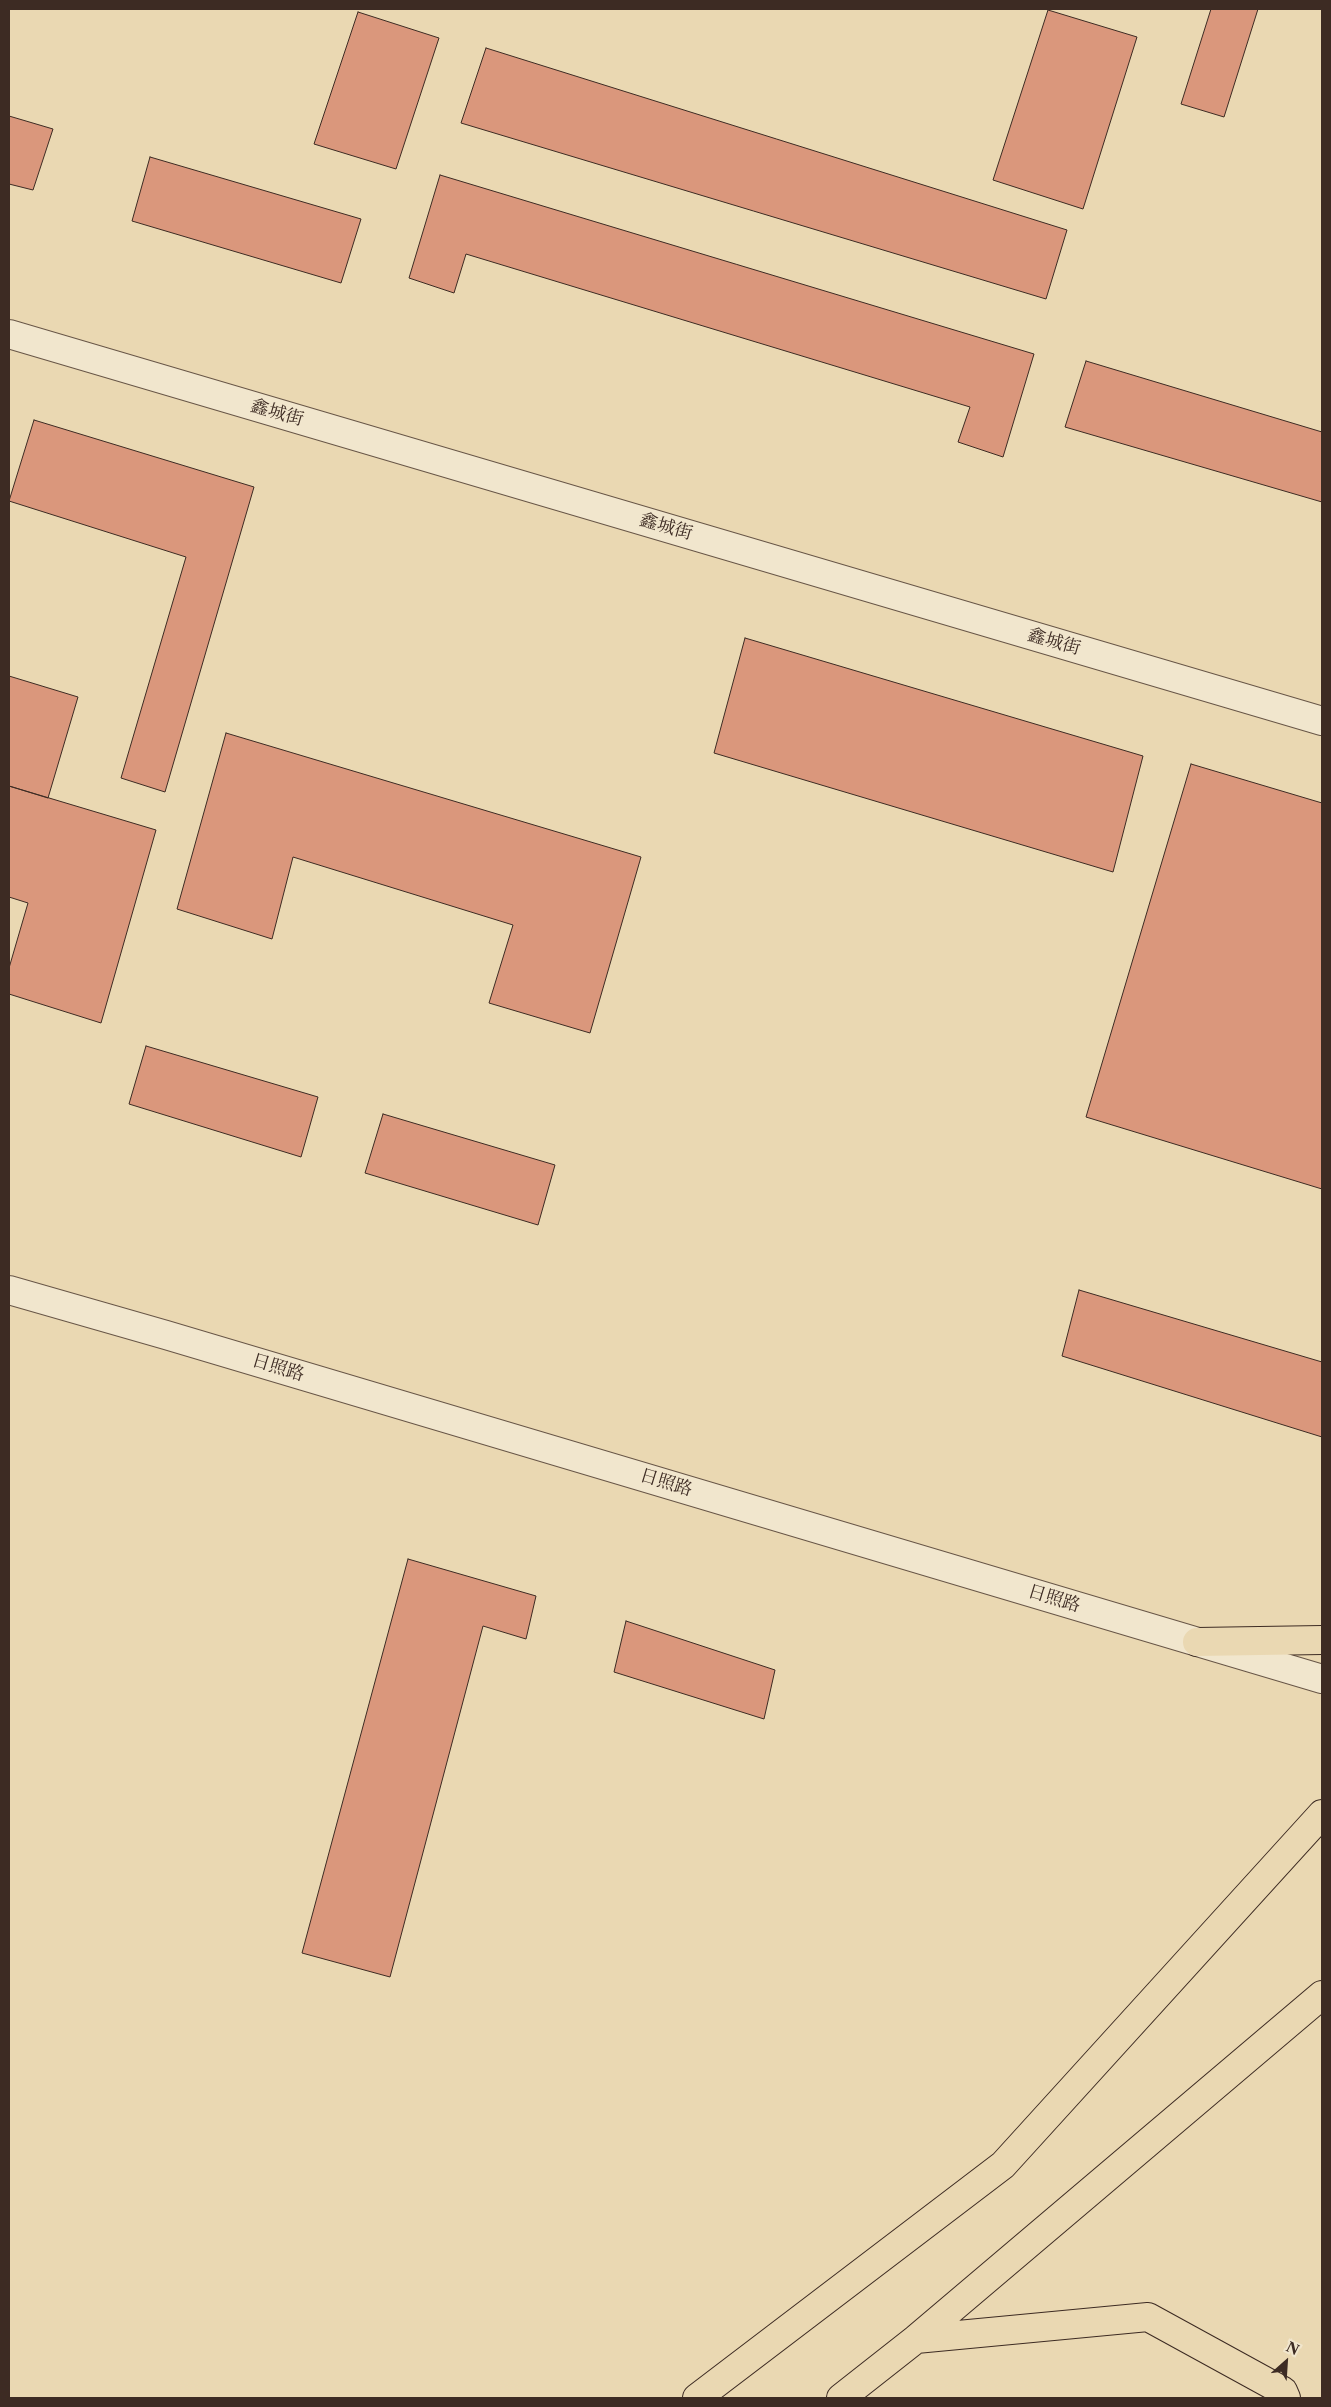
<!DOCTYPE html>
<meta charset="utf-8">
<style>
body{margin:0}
#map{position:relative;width:1331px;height:2407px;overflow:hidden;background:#ead8b2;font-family:"Libre Caslon Text",serif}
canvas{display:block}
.frame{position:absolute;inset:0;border:10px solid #3d2b23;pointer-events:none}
.north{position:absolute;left:1261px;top:2337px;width:50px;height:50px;-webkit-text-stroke:4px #f1e6cd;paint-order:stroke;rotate:26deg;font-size:14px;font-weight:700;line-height:20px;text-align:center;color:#3d2b23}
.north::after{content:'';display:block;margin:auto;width:18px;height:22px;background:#3d2b23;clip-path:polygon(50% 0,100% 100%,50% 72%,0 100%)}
</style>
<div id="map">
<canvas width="1331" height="2407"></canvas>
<div class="frame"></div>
<div class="north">N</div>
</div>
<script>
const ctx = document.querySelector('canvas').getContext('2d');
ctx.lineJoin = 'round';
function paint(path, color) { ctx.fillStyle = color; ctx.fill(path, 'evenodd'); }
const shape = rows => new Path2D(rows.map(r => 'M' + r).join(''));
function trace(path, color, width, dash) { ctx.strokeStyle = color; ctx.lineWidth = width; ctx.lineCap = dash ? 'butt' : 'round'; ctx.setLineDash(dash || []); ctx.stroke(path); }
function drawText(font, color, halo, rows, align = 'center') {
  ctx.font = font + ' "Libre Caslon Text","Noto Serif SC",serif'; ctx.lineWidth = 4.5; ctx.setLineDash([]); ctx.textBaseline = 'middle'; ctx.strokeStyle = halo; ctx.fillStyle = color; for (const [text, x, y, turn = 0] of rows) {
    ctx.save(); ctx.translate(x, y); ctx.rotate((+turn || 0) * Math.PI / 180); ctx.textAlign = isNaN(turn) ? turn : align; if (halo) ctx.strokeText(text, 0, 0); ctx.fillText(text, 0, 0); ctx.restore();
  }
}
const building = shape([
 [1211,9,1258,9,1224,117,1181,104,1211,9],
 [1048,10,1137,37,1083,209,993,180,1048,10],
 [358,12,439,38,396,169,314,144,358,12],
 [486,48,1067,230,1046,299,461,123,486,48],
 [9,116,53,129,33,190,9,184,9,116],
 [150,157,361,219,341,283,132,221,150,157],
 [440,175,1034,354,1003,457,958,442,970,407,466,254,454,293,409,278,440,175],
 [1086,361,1322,432,1322,502,1065,427,1086,361],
 [34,420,254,487,165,792,121,778,186,557,9,501,34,420],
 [745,638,1143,756,1113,872,714,753,745,638],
 [9,676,78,697,48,798,9,786,9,676],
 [226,733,641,857,590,1033,489,1003,513,925,293,857,272,939,177,909,226,733],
 [1191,764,1322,803,1322,1189,1086,1117,1191,764],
 [9,786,156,830,101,1023,9,994,9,968,28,903,9,897,9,786],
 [146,1046,318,1097,301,1157,129,1104,146,1046],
 [383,1114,555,1165,538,1225,365,1173,383,1114],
 [1079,1290,1322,1362,1322,1437,1062,1356,1079,1290],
 [408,1559,536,1596,526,1639,483,1626,390,1977,302,1953,408,1559],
 [626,1621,775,1670,764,1719,614,1672,626,1621]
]);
const tertiary = shape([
 [9,334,1322,721],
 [9,1290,166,1335,1322,1679]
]);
const primary = shape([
 [1197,1642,1322,1640],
 [916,2339,1148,2317,1283,2391,1286,2398],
 [697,2398,1003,2165,1322,1814],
 [841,2398,916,2339,1322,1995]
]);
const streetNames = [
 ["鑫城街",277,413,16],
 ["鑫城街",666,527,16],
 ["鑫城街",1054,642,16],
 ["日照路",278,1368,17],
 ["日照路",666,1483,17],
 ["日照路",1054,1599,17]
];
paint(building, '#da977c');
trace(building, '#3d2b23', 1);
trace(tertiary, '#685647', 30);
trace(primary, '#3d2b23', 30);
trace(tertiary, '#f1e6cd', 28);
trace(primary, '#ead8b2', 28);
drawText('18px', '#3d2b23', '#f1e6cd', streetNames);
</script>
